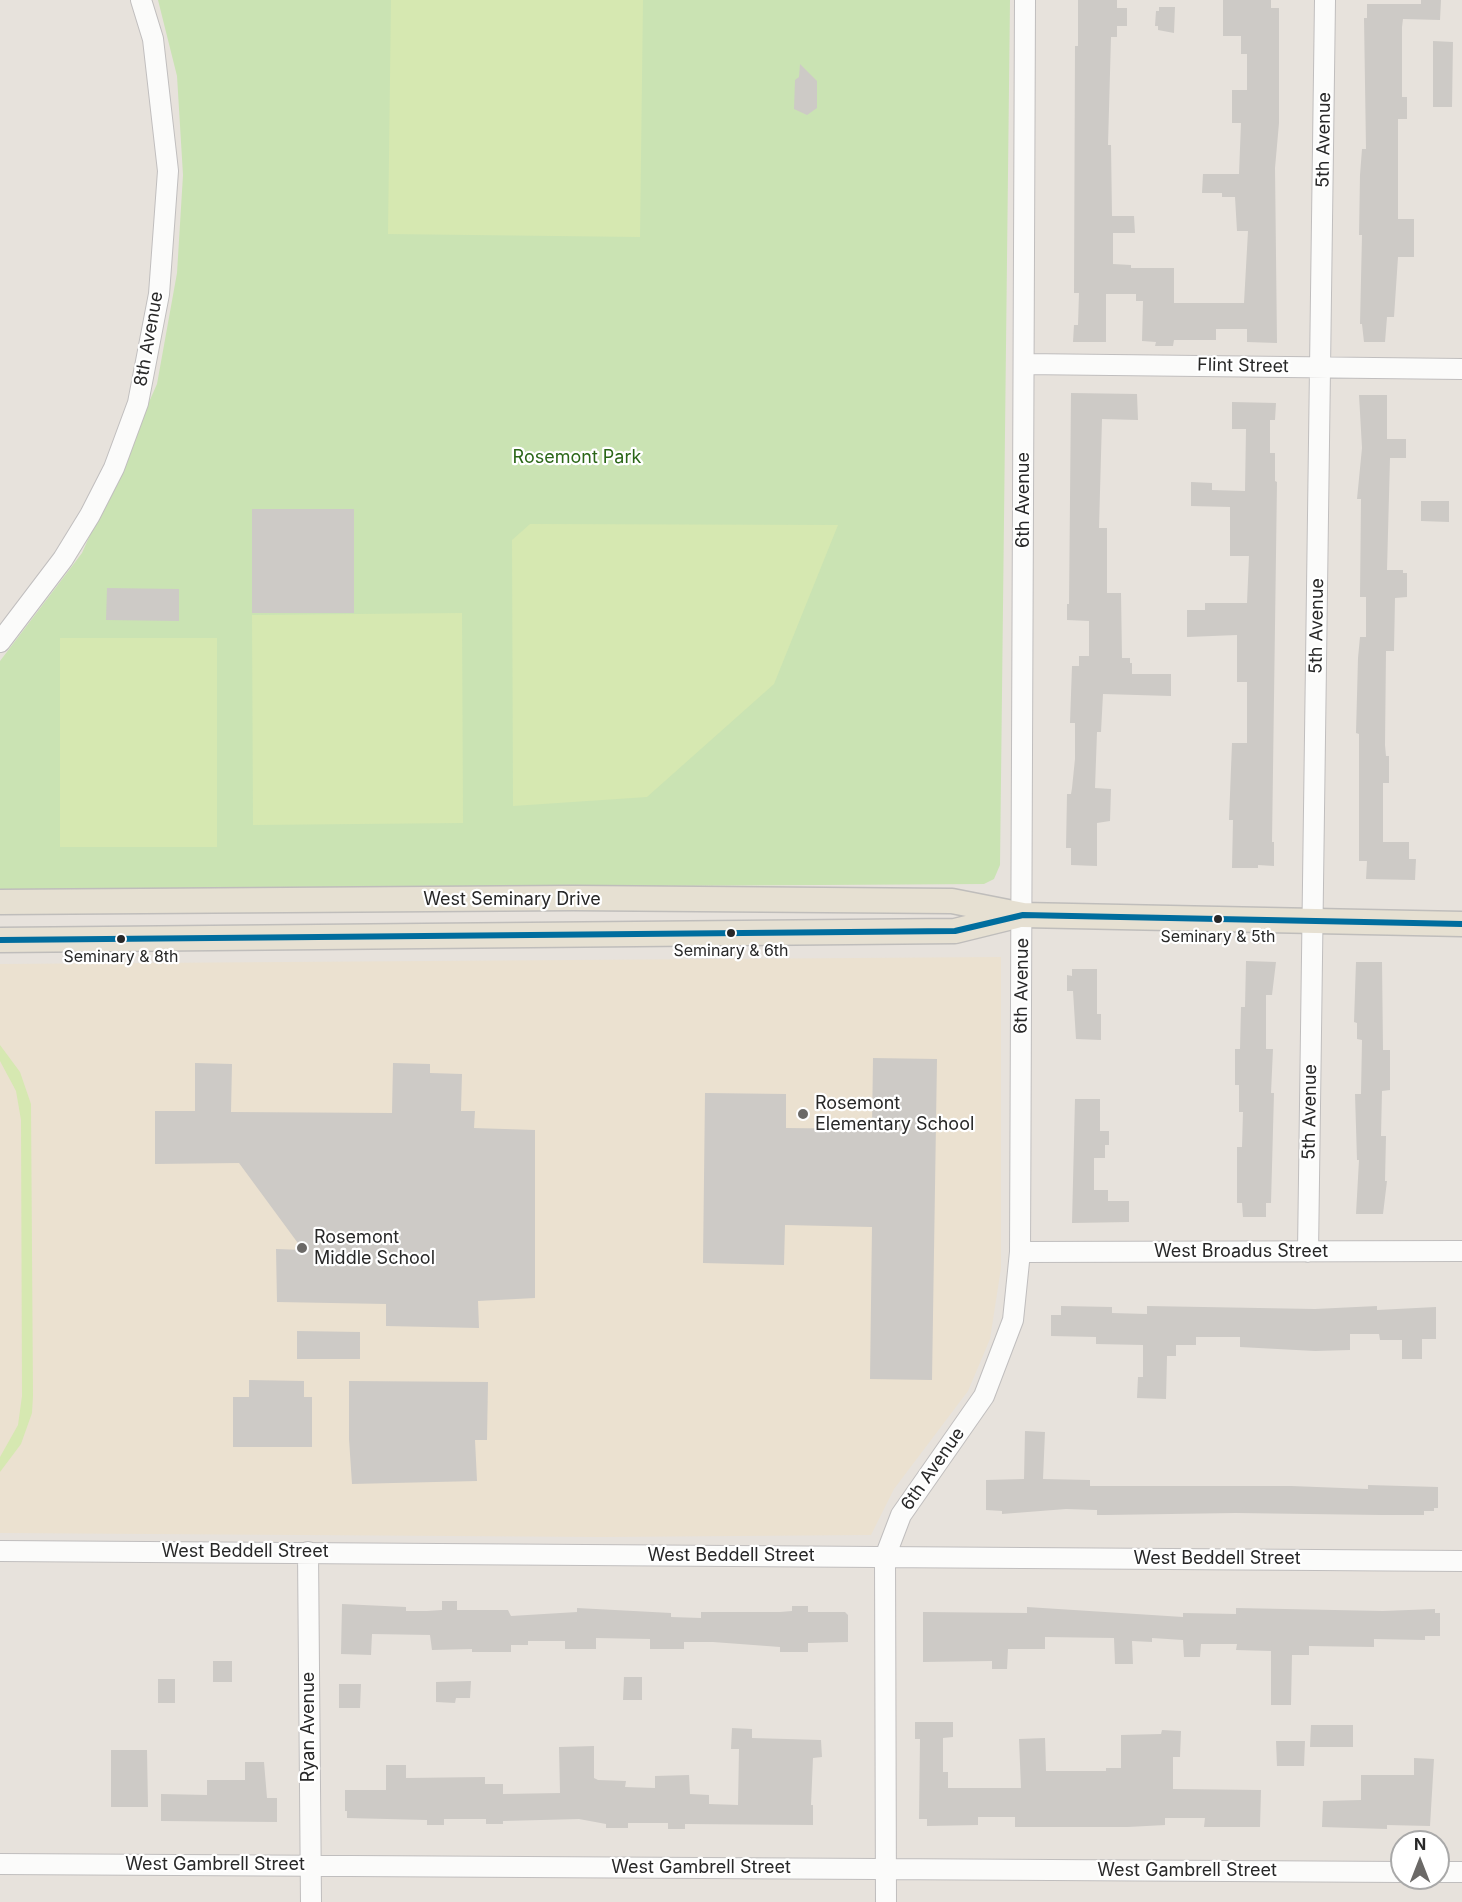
<!DOCTYPE html>
<style>
body{margin:0}
#map{position:relative;width:1462px;height:1902px;overflow:hidden;background:#e7e2dc;font-family:Inter,sans-serif}
canvas{display:block}
.north{position:absolute;left:1390px;top:1830px;width:60px;height:60px;box-sizing:border-box;background:#fff;border:2px solid #a9a9a9;border-radius:50%;rotate:0deg;font-size:16px;font-weight:700;line-height:24px;text-align:center;color:#282828}
.north::after{content:'';display:block;margin:auto;width:21px;height:27px;background:#6b6967;clip-path:polygon(50% 0,100% 100%,50% 72%,0 100%)}
</style>
<div id="map">
<canvas width="1462" height="1902"></canvas>
<div class="north">N</div>
</div>
<script>
const ctx = document.querySelector('canvas').getContext('2d');
ctx.lineJoin = 'round';
function paint(path, color) { ctx.fillStyle = color; ctx.fill(path, 'evenodd'); }
const shape = rows => new Path2D(rows.map(r => 'M' + r).join(''));
function trace(path, color, width, dash) { ctx.strokeStyle = color; ctx.lineWidth = width; ctx.lineCap = dash ? 'butt' : 'round'; ctx.setLineDash(dash || []); ctx.stroke(path); }
function drawText(font, color, halo, rows, align = 'center') {
  ctx.font = font + ' Inter,sans-serif'; ctx.lineWidth = 4.5; ctx.setLineDash([]); ctx.textBaseline = 'middle'; ctx.strokeStyle = halo; ctx.fillStyle = color; for (const [text, x, y, turn = 0] of rows) {
    ctx.save(); ctx.translate(x, y); ctx.rotate((+turn || 0) * Math.PI / 180); ctx.textAlign = isNaN(turn) ? turn : align; if (halo) ctx.strokeText(text, 0, 0); ctx.fillText(text, 0, 0); ctx.restore();
  }
}
const education = shape([
 [1001,957,1001,1268,990,1339,968,1391,894,1489,871,1535,602,1537,0,1533,0,964]
]);
const green = shape([
 [158,0,1010,0,1000,865,994,879,984,884,0,890,0,661,82,553,157,384,177,273,183,175,177,76]
]);
const pitch = shape([
 [391,0,643,0,640,237,388,234],
 [530,524,838,525,774,684,647,797,513,806,512,540],
 [462,613,463,823,253,825,252,615],
 [60,638,217,638,217,847,60,847],
 [0,1045,20,1072,31,1104,33,1396,32,1413,21,1444,0,1472,0,1457,18,1425,22,1396,21,1120,16,1091,0,1061]
]);
const building = shape([
 [1078,0,1117,0,1117,8,1127,8,1127,26,1117,26,1117,37,1111,37,1108,145,1111,145,1112,216,1134,216,1135,233,1113,233,1113,264,1131,265,1131,268,1174,268,1174,303,1244,303,1248,231,1237,231,1235,197,1222,197,1222,193,1202,193,1203,174,1239,174,1241,123,1232,123,1232,90,1247,90,1247,54,1241,54,1241,36,1223,36,1223,0,1271,0,1271,8,1279,8,1279,123,1275,168,1277,343,1247,342,1247,329,1216,329,1216,340,1174,340,1173,346,1155,346,1156,342,1142,341,1143,301,1136,301,1136,294,1106,294,1106,342,1073,342,1074,325,1078,325,1079,293,1074,293,1075,46,1078,46],
 [1421,0,1441,0,1440,20,1403,19,1402,27,1402,97,1407,97,1407,119,1398,119,1398,219,1414,219,1414,257,1398,257,1394,317,1387,317,1385,342,1364,342,1362,324,1360,324,1362,235,1359,235,1360,175,1362,149,1366,149,1364,18,1367,18,1367,4,1421,4],
 [1159,7,1175,7,1174,33,1158,30,1158,26,1155,26,1156,11,1159,11],
 [1433,41,1453,42,1452,107,1433,107],
 [800,64,817,81,817,108,807,115,794,109,795,80,799,77],
 [1071,393,1137,394,1138,420,1102,419,1099,528,1107,528,1107,593,1121,593,1122,658,1130,658,1130,663,1132,663,1132,674,1171,674,1171,696,1103,694,1101,732,1097,732,1095,788,1111,789,1110,821,1097,823,1097,866,1071,865,1071,848,1066,848,1067,794,1071,794,1072,788,1075,759,1075,723,1070,723,1072,666,1079,666,1079,656,1089,656,1089,621,1067,620,1067,604,1069,604],
 [1359,395,1387,395,1387,439,1406,439,1406,458,1390,458,1387,570,1403,570,1403,573,1407,573,1407,597,1395,598,1394,651,1386,651,1385,745,1386,756,1389,756,1389,783,1383,783,1383,842,1409,842,1409,859,1416,859,1415,880,1366,879,1367,861,1359,861,1359,734,1356,733,1358,658,1360,637,1366,637,1366,597,1360,597,1361,499,1357,499,1362,448],
 [1232,402,1276,403,1275,420,1270,420,1270,453,1275,453,1275,481,1277,482,1272,842,1274,842,1274,866,1258,865,1258,868,1232,868,1233,820,1229,820,1232,743,1247,743,1247,682,1237,682,1237,635,1187,637,1187,610,1205,610,1205,603,1247,603,1249,556,1230,556,1230,507,1191,506,1191,482,1212,483,1212,490,1245,491,1246,429,1232,429],
 [1421,501,1449,501,1449,522,1421,521],
 [252,509,354,509,354,613,252,613],
 [107,588,179,589,179,621,106,620],
 [1246,961,1276,962,1272,995,1266,995,1266,1049,1273,1049,1271,1093,1274,1093,1271,1203,1266,1203,1266,1217,1243,1217,1242,1203,1237,1203,1237,1147,1242,1147,1243,1112,1239,1112,1239,1085,1235,1085,1235,1049,1240,1049,1241,1007,1245,1007],
 [1356,962,1382,962,1383,1050,1390,1050,1390,1090,1382,1091,1381,1136,1386,1136,1385,1181,1387,1181,1383,1214,1356,1214,1359,1160,1357,1160,1355,1094,1361,1094,1362,1040,1357,1039,1357,1023,1354,1022],
 [1072,969,1097,969,1097,1014,1101,1014,1101,1040,1076,1039,1073,991,1067,991,1067,975,1072,976],
 [873,1058,937,1059,932,1380,870,1379,872,1227,785,1225,784,1265,703,1263,705,1093,786,1094,786,1128,872,1129],
 [195,1063,232,1064,231,1112,392,1113,393,1063,430,1064,430,1073,462,1074,461,1111,475,1111,474,1128,535,1130,535,1298,478,1301,479,1328,386,1326,386,1304,277,1302,276,1249,303,1250,239,1163,155,1164,155,1111,195,1111],
 [1075,1099,1100,1099,1100,1131,1109,1131,1109,1145,1105,1145,1105,1158,1094,1158,1094,1190,1108,1190,1108,1201,1129,1201,1129,1222,1072,1223],
 [1061,1306,1112,1307,1112,1313,1147,1314,1147,1306,1315,1309,1377,1306,1377,1310,1436,1307,1436,1339,1422,1339,1422,1359,1402,1359,1402,1340,1380,1340,1379,1334,1350,1334,1350,1350,1315,1351,1240,1347,1240,1337,1196,1337,1196,1345,1176,1345,1176,1356,1167,1356,1166,1399,1137,1398,1138,1377,1143,1377,1143,1345,1096,1344,1096,1337,1051,1336,1051,1315,1061,1315],
 [297,1331,360,1332,360,1359,297,1359],
 [249,1380,304,1381,304,1397,312,1397,312,1447,233,1447,233,1397,249,1397],
 [349,1381,488,1382,487,1440,475,1440,477,1481,352,1484,349,1439],
 [1025,1431,1045,1432,1043,1479,1090,1480,1090,1486,1291,1486,1368,1489,1368,1485,1438,1487,1438,1508,1434,1508,1434,1511,1424,1511,1424,1515,1381,1515,1236,1513,1105,1515,1097,1515,1097,1510,1066,1509,1002,1514,1002,1511,986,1510,986,1480,1024,1479],
 [442,1601,457,1601,457,1610,508,1610,511,1616,577,1612,577,1608,671,1613,671,1617,701,1618,701,1612,780,1612,792,1611,792,1606,808,1606,808,1612,845,1612,848,1615,848,1642,808,1643,808,1652,780,1652,780,1647,713,1642,684,1642,684,1649,650,1649,650,1639,596,1638,596,1649,565,1649,565,1641,528,1641,528,1645,511,1645,511,1652,472,1652,472,1649,432,1650,430,1635,372,1634,371,1655,341,1654,342,1604,406,1607,406,1611,427,1611,442,1610],
 [1027,1607,1183,1617,1183,1613,1236,1614,1236,1608,1383,1611,1435,1609,1435,1613,1440,1613,1440,1636,1425,1636,1425,1640,1374,1639,1374,1647,1309,1646,1309,1655,1292,1655,1291,1705,1271,1705,1271,1651,1236,1650,1237,1644,1201,1644,1200,1657,1184,1657,1183,1640,1152,1638,1152,1642,1132,1641,1133,1664,1115,1664,1114,1638,1045,1637,1045,1649,1008,1649,1007,1669,992,1669,992,1661,923,1662,923,1612,1027,1613],
 [213,1661,232,1661,232,1682,213,1682],
 [624,1677,642,1677,642,1700,623,1700],
 [158,1679,175,1679,175,1703,158,1703],
 [471,1681,470,1698,456,1698,455,1703,436,1702,436,1682],
 [339,1684,361,1684,360,1708,339,1708],
 [915,1722,953,1722,953,1737,943,1738,943,1772,948,1772,948,1788,1021,1788,1019,1739,1045,1738,1046,1771,1106,1771,1106,1768,1121,1768,1121,1735,1161,1734,1162,1730,1181,1731,1180,1757,1173,1757,1173,1789,1261,1790,1260,1827,1204,1827,1205,1818,1165,1818,1165,1825,1128,1827,1015,1827,1015,1817,978,1817,978,1825,927,1826,927,1819,919,1819,920,1739,915,1739],
 [1311,1725,1353,1725,1353,1747,1310,1747],
 [732,1728,752,1729,752,1738,821,1740,822,1757,813,1758,811,1805,813,1805,813,1825,685,1824,685,1829,668,1829,668,1823,628,1823,628,1828,606,1828,606,1824,579,1819,503,1821,503,1824,486,1824,486,1819,444,1819,444,1825,427,1825,427,1820,347,1818,347,1811,345,1811,345,1790,386,1790,386,1765,406,1765,406,1778,485,1777,485,1784,503,1784,503,1794,560,1793,559,1747,594,1746,594,1778,598,1780,626,1781,625,1787,655,1788,655,1776,689,1775,690,1794,709,1795,709,1804,738,1805,739,1749,731,1749],
 [1276,1741,1305,1741,1304,1766,1277,1766],
 [111,1750,147,1750,148,1807,111,1807],
 [1414,1758,1434,1759,1430,1826,1387,1825,1387,1829,1322,1827,1323,1801,1361,1800,1361,1775,1414,1775],
 [245,1762,264,1762,267,1798,277,1798,277,1822,161,1821,161,1794,207,1795,207,1780,245,1780]
]);
const minor = shape([
 [1024,364,1462,369],
 [0,642,63,559,90,515,114,468,138,403,159,294,168,171,153,39,141,0],
 [1020,1252,1462,1251],
 [1308,1252,1325,0],
 [0,1551,1462,1561],
 [308,1552,311,1902],
 [0,1864,1402,1872],
 [1438,1872,1462,1872],
 [886,1902,885,1557,901,1515,984,1396,1013,1320,1020,1252,1025,0]
]);
const major = shape([
 [0,902,573,898,952,901,1023,915,1462,924],
 [0,940,955,931,1016,916]
]);
const bus1 = shape([
 [0,940,955,931,1023,915,1462,924]
]);
const markers = [
 [1218,919,5,"#282828"],
 [731,933,5,"#282828"],
 [121,939,5,"#282828"],
 [803,1114,6,"#6b6967"],
 [302,1248,6,"#6b6967"]
];
const busNames = [
 ["Seminary & 5th",1218,937],
 ["Seminary & 6th",731,951],
 ["Seminary & 8th",121,957]
];
const streetNames = [
 ["5th Avenue",1324,140,-89],
 ["8th Avenue",149,339,-80],
 ["Flint Street",1243,366,1],
 ["6th Avenue",1024,500,-90],
 ["5th Avenue",1317,626,-89],
 ["West Seminary Drive",512,900],
 ["6th Avenue",1022,986,-89],
 ["5th Avenue",1310,1112,-89],
 ["West Broadus Street",1241,1252],
 ["6th Avenue",933,1469,-55],
 ["West Beddell Street",245,1552],
 ["West Beddell Street",731,1556],
 ["West Beddell Street",1217,1559],
 ["Ryan Avenue",309,1727,-90],
 ["West Gambrell Street",215,1865],
 ["West Gambrell Street",701,1868],
 ["West Gambrell Street",1187,1871]
];
const parkNames = [
 ["Rosemont Park",577,458]
];
const poiNames = [
 ["Rosemont",815,1104],
 ["Elementary School",815,1125],
 ["Rosemont",314,1238],
 ["Middle School",314,1259]
];
paint(education, '#ebe1d0');
paint(green, '#cae3b3');
paint(pitch, '#d6e8b1');
paint(building, '#cdcac6');
trace(minor, '#c0bebe', 22);
trace(major, '#bfbdbb', 27);
trace(minor, '#fbfbfa', 20);
trace(major, '#e6e0d2', 24);
trace(bus1, '#006d9e', 6);
for (const [x, y, r, color] of markers) { const dot = new Path2D(); dot.arc(x, y, r, 0, 2 * Math.PI); ctx.fillStyle = color; ctx.fill(dot); trace(dot, '#fff', 2); }
drawText('16px', '#282828', '#fff', busNames);
drawText('18px', '#282828', '#fff', streetNames);
drawText('18px', '#2a6617', '#fff', parkNames);
drawText('18px', '#282828', '#fff', poiNames, 'left');
</script>
